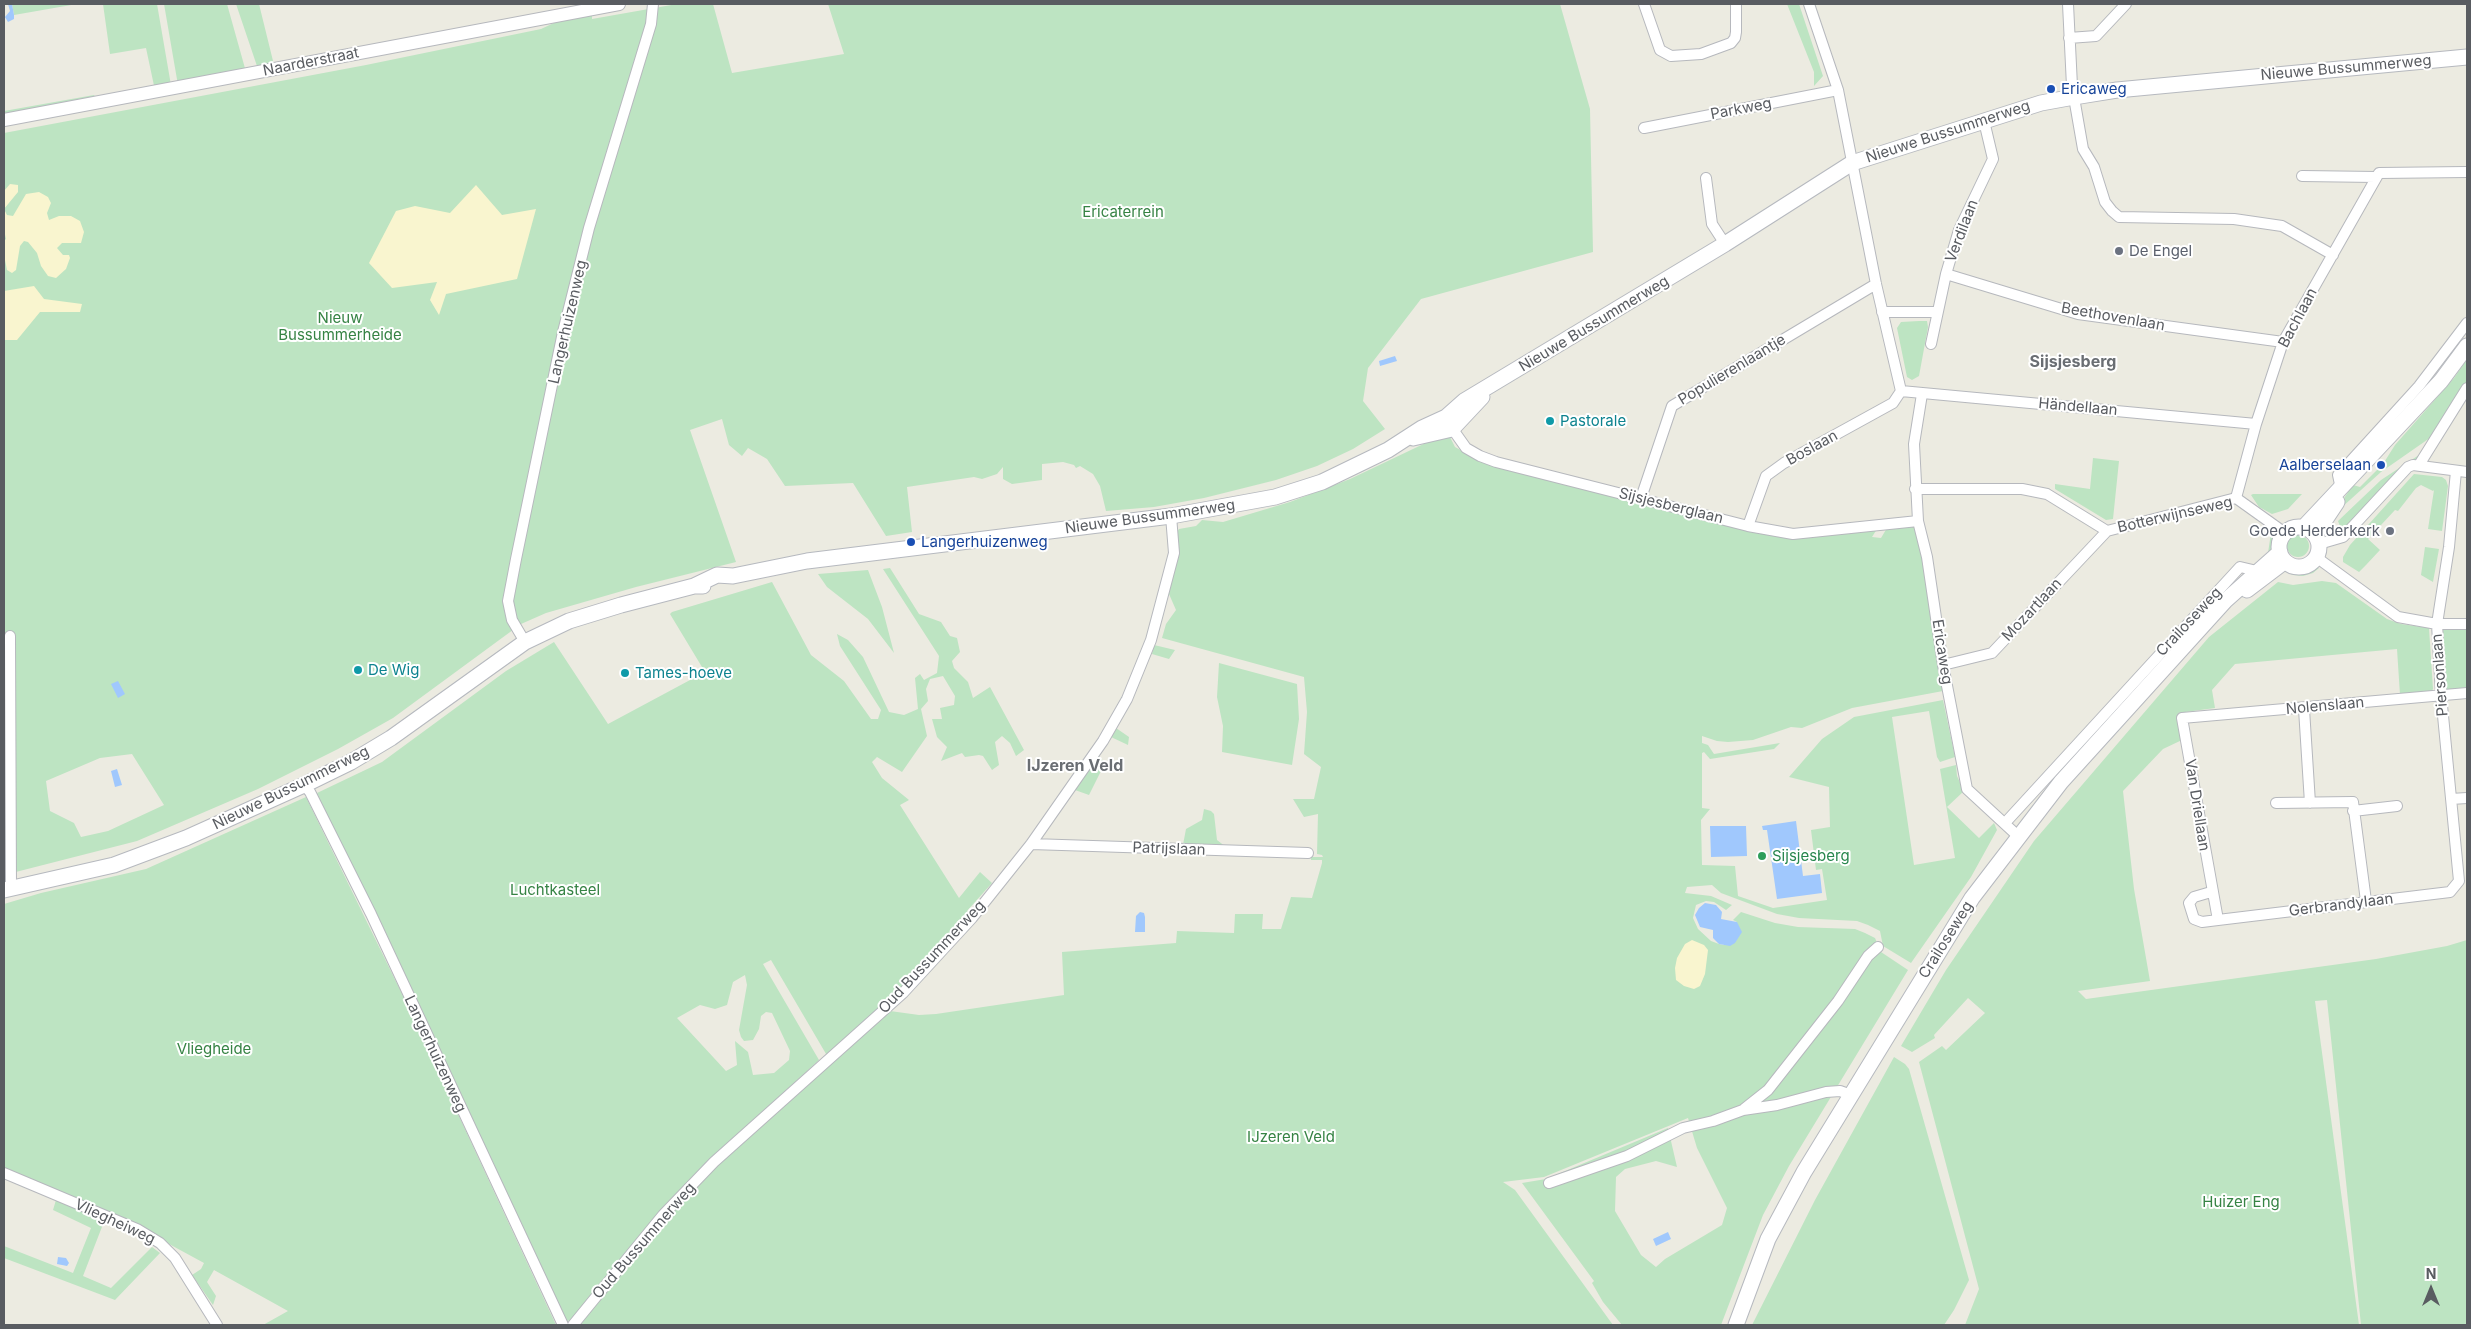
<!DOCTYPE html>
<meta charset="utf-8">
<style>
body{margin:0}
#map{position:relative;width:2471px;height:1329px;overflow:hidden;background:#ecebe1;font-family:Inter,sans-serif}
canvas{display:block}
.frame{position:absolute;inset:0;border:5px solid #595c61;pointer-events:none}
.north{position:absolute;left:2406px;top:1264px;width:50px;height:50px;-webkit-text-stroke:4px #fff;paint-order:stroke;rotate:0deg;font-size:14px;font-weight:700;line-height:20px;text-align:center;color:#595c61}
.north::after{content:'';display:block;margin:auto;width:18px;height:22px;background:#595c61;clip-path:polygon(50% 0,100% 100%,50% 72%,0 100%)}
</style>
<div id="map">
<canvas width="2471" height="1329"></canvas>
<div class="frame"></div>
<div class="north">N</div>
</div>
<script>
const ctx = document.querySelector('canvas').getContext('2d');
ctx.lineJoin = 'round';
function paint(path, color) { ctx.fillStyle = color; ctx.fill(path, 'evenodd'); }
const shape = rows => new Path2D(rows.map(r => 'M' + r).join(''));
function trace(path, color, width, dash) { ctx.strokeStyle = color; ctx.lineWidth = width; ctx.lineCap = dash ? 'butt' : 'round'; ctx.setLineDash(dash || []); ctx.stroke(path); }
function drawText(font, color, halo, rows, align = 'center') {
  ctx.font = font + ' Inter,sans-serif'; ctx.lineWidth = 4; ctx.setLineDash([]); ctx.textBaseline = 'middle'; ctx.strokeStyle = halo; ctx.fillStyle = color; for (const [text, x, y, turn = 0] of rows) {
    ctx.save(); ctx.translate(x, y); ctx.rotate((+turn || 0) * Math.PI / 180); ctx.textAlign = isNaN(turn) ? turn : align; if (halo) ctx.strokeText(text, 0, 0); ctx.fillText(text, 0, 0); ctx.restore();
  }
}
const green = shape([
 [12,4,77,4,14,15],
 [103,4,157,4,172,91,156,95,146,48,110,54],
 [164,4,227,4,248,79,179,91],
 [236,4,259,4,274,65,258,69],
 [677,4,713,4,732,73,844,54,828,4,1560,4,1590,109,1593,252,1421,299,1368,368,1363,401,1385,429,1353,449,1317,466,1276,480,1204,498,1154,507,1106,511,1100,486,1093,474,1080,466,1076,468,1074,465,1063,462,1042,464,1042,480,1012,484,1003,479,1003,467,997,474,982,479,974,477,907,487,912,532,886,536,853,483,785,486,767,459,748,448,742,456,729,445,722,419,690,430,736,562,636,587,546,613,521,624,393,718,338,749,258,789,137,841,4,875,4,133,366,65,541,29,556,22,592,15,592,19],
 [132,754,164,805,108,831,81,837,74,823,50,811,46,781,100,758],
 [1787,4,1799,4,1823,76,1814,86,1814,72],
 [94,95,99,103,4,120,4,111],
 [1919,321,1927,321,1928,327,1919,376,1912,380,1907,377,1897,328,1901,322],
 [2467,359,2467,383,2437,433,2381,472,2331,517,2353,485,2360,487,2383,464,2395,445,2454,378],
 [1450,437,1455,447,1483,462,1794,536,1877,529,1872,537,1881,538,1887,528,1917,526,1943,691,1852,708,1802,728,1791,727,1753,740,1728,742,1717,741,1702,736,1702,743,1708,745,1714,754,1780,743,1774,749,1710,759,1704,752,1702,753,1702,808,1710,809,1701,820,1702,865,1735,866,1738,896,1773,908,1827,900,1822,869,1816,870,1811,830,1830,827,1829,787,1789,777,1822,739,1854,717,1943,700,1955,757,1940,762,1937,757,1929,711,1892,717,1914,865,1955,858,1940,769,1956,765,1957,776,1964,791,1947,807,1979,838,1994,823,1997,830,1971,877,1911,963,1883,946,1880,931,1868,925,1857,921,1799,918,1777,914,1721,893,1712,885,1687,887,1685,893,1711,896,1732,905,1726,910,1714,902,1706,901,1696,905,1693,918,1698,929,1711,941,1719,944,1724,945,1737,922,1733,920,1741,912,1775,923,1798,927,1855,929,1865,933,1875,938,1881,952,1908,970,1789,1166,1763,1215,1721,1325,1622,1325,1603,1302,1592,1283,1594,1281,1522,1183,1546,1179,1668,1128,1677,1167,1656,1161,1625,1169,1616,1177,1615,1211,1641,1255,1656,1267,1665,1259,1722,1225,1727,1208,1697,1148,1688,1118,1544,1177,1503,1182,1515,1190,1613,1325,581,1325,594,1304,654,1230,716,1164,890,1011,919,1015,936,1014,1064,995,1062,952,1176,943,1177,931,1234,933,1235,914,1263,914,1262,929,1281,929,1291,897,1312,898,1322,863,1322,860,1311,860,1311,857,1323,857,1322,855,1317,854,1318,814,1304,817,1293,799,1314,799,1321,767,1304,754,1307,712,1304,677,1162,638,1166,624,1176,610,1169,594,1177,532,1179,529,1196,526,1202,520,1223,522,1290,502,1350,479,1434,439],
 [2422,453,2416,461,2343,534,2338,521,2381,480],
 [2093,458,2119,461,2113,519,2106,520,2055,489,2055,484,2090,489],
 [2414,474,2442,477,2446,480,2448,486,2442,531,2428,529,2434,490,2433,491,2421,485,2416,488,2398,511,2395,510,2368,539,2380,550,2366,565,2359,572,2343,562,2343,557,2350,545],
 [2253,494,2302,494,2288,509,2272,514,2259,507,2251,495],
 [2271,533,2275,543,2274,548,2268,553],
 '2287 546a11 11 0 1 1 22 0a11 11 0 1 1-22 0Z',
 [2425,547,2439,549,2433,582,2421,575],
 [2308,567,2319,568,2313,573,2303,576,2293,575,2282,570,2300,570],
 [890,568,919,614,941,622,950,636,957,638,960,652,952,661,954,668,968,682,973,698,990,687,1024,750,1016,756,1010,743,1002,736,995,742,999,765,992,770,983,756,979,755,965,757,962,753,941,761,947,747,937,737,932,719,942,719,940,708,954,705,955,696,943,676,930,679,926,689,928,701,921,709,927,736,902,772,877,757,872,762,882,778,909,800,900,805,959,898,980,872,992,883,967,911,973,920,829,1059,771,960,763,964,819,1060,739,1134,572,1320,567,1321,317,793,382,762,506,671,554,642,608,724,705,672,670,614,672,612,772,582,811,655,844,681,871,719,878,719,881,710,840,646,837,634,848,640,863,657,889,712,904,715,918,709,915,678,920,674,924,680,937,673,939,656,883,569],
 [745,975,747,985,739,1030,741,1037,744,1041,753,1040,759,1029,761,1016,766,1012,772,1013,790,1051,789,1060,774,1073,753,1075,748,1052,735,1041,737,1065,726,1071,677,1018,700,1005,715,1009,727,1005,733,982],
 [868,570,882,607,894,653,868,619,827,587,818,574],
 [2322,581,2336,583,2387,619,2401,624,2429,628,2433,689,2431,692,2400,695,2397,649,2235,664,2212,690,2215,708,2178,713,2182,740,2163,749,2123,791,2134,889,2150,981,2078,991,2086,999,2376,959,2447,946,2467,940,2467,1325,2361,1325,2327,1000,2315,1001,2359,1325,1965,1325,1979,1289,1919,1062,1942,1046,1946,1050,1985,1013,1968,998,1934,1035,1935,1038,1912,1052,1901,1046,1946,970,2034,841,2209,637,2278,582,2293,585],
 [2443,629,2467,629,2467,687,2446,690],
 [1154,645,1175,650,1169,659,1152,654],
 [1219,663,1297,684,1299,719,1292,765,1222,752,1223,726,1217,697],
 [1116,728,1129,737,1128,745,1111,737],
 [1097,754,1105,763,1089,795,1075,790],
 [306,797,404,998,556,1325,263,1325,288,1311,214,1270,207,1282,216,1296,213,1305,192,1275,201,1269,204,1263,158,1238,138,1225,4,1169,4,904,41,893,146,869],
 [1204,809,1211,811,1214,814,1217,840,1226,847,1182,850,1186,829,1202,820],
 [1894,1057,1905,1064,1909,1069,1969,1280,1954,1310,1944,1325,1752,1325,1815,1200],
 [56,1200,105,1219,83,1276,111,1288,152,1247,160,1253,115,1300,4,1258,4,1246,73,1273,91,1228,53,1210]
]);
const sand = shape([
 [10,184,18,185,18,192,4,209,7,215,13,216,26,194,39,192,48,197,51,203,47,213,49,220,59,216,71,216,80,221,84,232,81,243,62,243,57,248,63,255,69,255,70,258,66,269,56,278,48,276,41,266,37,253,28,242,24,241,20,246,16,270,12,273,7,270,4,255,4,241,6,239,4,230,4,191],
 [476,185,502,215,536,209,517,279,446,294,439,315,430,300,437,282,392,288,369,263,396,211,415,206,450,213],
 [34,286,44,299,82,304,80,312,40,312,17,340,4,340,4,291],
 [1692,940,1704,945,1708,950,1705,974,1700,986,1694,989,1684,986,1676,980,1675,968,1677,958,1685,944]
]);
const water = shape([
 [8,4,12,4,14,15,14,19,8,22,5,17,10,11],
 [1395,356,1397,361,1380,366,1379,361],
 [118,681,125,694,118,698,111,684],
 [117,769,122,785,115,787,111,771],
 [1796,821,1803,876,1820,874,1822,893,1777,899,1767,830,1763,830,1762,826],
 [1710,826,1746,826,1747,856,1711,857],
 [1705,903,1716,905,1722,912,1721,919,1737,922,1742,932,1735,943,1730,946,1719,944,1713,938,1713,930,1700,927,1695,915,1699,908],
 [1140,912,1144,913,1145,917,1145,932,1135,932,1136,916],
 [1668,1232,1671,1239,1656,1246,1653,1239],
 [58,1257,66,1258,69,1263,67,1266,57,1264]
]);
const minor = shape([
 [1644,4,1660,50,1671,56,1701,54,1731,43,1735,38,1736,32,1736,4],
 [1809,4,1838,90,1876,284,1901,391],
 [2068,4,2072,86,2083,149,2094,167,2105,202,2112,211,2119,217,2234,219,2282,226,2333,255],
 [2069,38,2096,36,2126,4],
 [1644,128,1838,90],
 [2302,176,2376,177],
 [1706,178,1712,224,1725,244],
 [1946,274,2078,314,2283,342],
 [1882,312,1937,312],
 [1931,344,1946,274,1959,230,1993,159,1984,121],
 [1901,391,2256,424],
 [1922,394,1914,444,1918,521,1927,557,1943,665,1967,789,2019,837],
 [1449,424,1466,448,1480,456,1496,462,1748,526,1793,534,1918,521],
 [2419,465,2467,388],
 [1915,489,2022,489,2047,494,2107,531,2236,498,2285,533],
 [2341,489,2338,475,2419,386,2467,323],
 [1641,498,1672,406,1876,284],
 [2236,498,2256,424,2283,342,2379,173,2467,172],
 [1748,526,1766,476,1784,463,1893,403,1901,391],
 [2319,544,2343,537,2408,467,2413,465,2467,472],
 [2316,557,2398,617,2437,624,2467,624],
 [10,636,11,889],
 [525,642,512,620,508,601,516,559,563,332,589,228,651,24,653,4],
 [1943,665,1992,653,2107,531],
 [2304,709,2310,803],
 [304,785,310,792,371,914,563,1325],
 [2451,799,2467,798],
 [2276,803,2353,802,2366,901],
 [2353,811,2397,806],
 [2005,823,2240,567,2257,571,2259,574],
 [1031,844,1308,853],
 [2211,892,2194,897,2189,903,2194,919,2202,922,2218,920,2182,718,2467,693],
 [2218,920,2450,892,2459,881,2441,695,2437,624,2449,547,2456,471],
 [1744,1109,1768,1090,1838,1001,1868,956,1878,947],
 [4,1173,137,1229,160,1243,175,1258,217,1325],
 [1549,1183,1627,1156,1683,1128,1713,1121,1743,1110,1777,1105,1826,1092,1840,1091,1851,1095],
 [573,1325,663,1215,714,1162,903,993,972,918,1031,844,1103,741,1127,699,1151,640,1174,553,1171,516]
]);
const tertiary = shape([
 [4,120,619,4]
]);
const secondary = shape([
 [1413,438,1452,429,1482,397],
 '2279 547a20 20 0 1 1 40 0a20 20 0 1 1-40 0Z',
 [2303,528,2441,381,2467,346],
 [2315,535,2337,502],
 [694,586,717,575,733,576,807,561,1171,516,1275,497,1322,482,1388,450,1422,428,1446,417,1464,401,1725,244,1852,163,2041,103,2074,97,2117,90,2467,57],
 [2247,590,2284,562],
 [4,890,114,865,186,838,304,785,351,762,391,738,525,642,569,621,621,605,694,586,703,586],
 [1736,1325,1768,1239,1804,1172,1972,898,2061,782,2225,601,2280,552]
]);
const markers = [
 [2051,89,5,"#1a4fb4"],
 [2119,251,5,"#6b7280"],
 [1550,421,5,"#0f9aa8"],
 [2381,465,5,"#1a4fb4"],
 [2390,531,5,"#6b7280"],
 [911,542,5,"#1a4fb4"],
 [358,670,5,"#0f9aa8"],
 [625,673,5,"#0f9aa8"],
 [1762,856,5,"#2e9e5b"]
];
const streetNames = [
 ["Naarderstraat",311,62,-11],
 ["Nieuwe Bussummerweg",2346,68,-5],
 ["Parkweg",1741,109,-11],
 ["Nieuwe Bussummerweg",1948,132,-18],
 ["Verdilaan",1962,231,-69],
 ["Beethovenlaan",2113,317,10],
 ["Bachlaan",2298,318,-62],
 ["Langerhuizenweg",568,322,-77],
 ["Nieuwe Bussummerweg",1594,324,-31],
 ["Populierenlaantje",1732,370,-31],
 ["Händellaan",2078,407,5],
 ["Boslaan",1812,448,-29],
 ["Sijsjesberglaan",1671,506,14],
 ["Botterwijnseweg",2175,515,-13],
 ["Nieuwe Bussummerweg",1150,517,-8],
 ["Mozartlaan",2032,610,-47],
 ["Crailoseweg",2189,622,-47],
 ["Ericaweg",1942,652,81],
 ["Piersonlaan",2440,675,-94],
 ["Nolenslaan",2325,706,-5],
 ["Nieuwe Bussummerweg",291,788,-26],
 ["Van Driellaan",2197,805,81],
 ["Patrijslaan",1169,849,2],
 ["Gerbrandylaan",2341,905,-7],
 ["Crailoseweg",1946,940,-58],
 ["Oud Bussummerweg",932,957,-47],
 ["Langerhuizenweg",435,1054,65],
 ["Vliegheiweg",115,1222,25],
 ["Oud Bussummerweg",644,1241,-49]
];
const transitNames = [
 ["Ericaweg",2061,89],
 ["Aalberselaan",2371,465,"right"],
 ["Langerhuizenweg",921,542]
];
const parkNames = [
 ["Ericaterrein",1123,212],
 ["Nieuw",340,318],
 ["Bussummerheide",340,335],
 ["Luchtkasteel",555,890],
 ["Vliegheide",214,1049],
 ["IJzeren Veld",1291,1137],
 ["Huizer Eng",2241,1202]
];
const worshipNames = [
 ["De Engel",2129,251],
 ["Goede Herderkerk",2380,531,"right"]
];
const cultureNames = [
 ["Pastorale",1560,421],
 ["De Wig",368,670],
 ["Tames-hoeve",635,673]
];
const leisureNames = [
 ["Sijsjesberg",1772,856]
];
const neighbourhoodNames = [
 ["Sijsjesberg",2073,362],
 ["IJzeren Veld",1075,766]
];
paint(green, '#bde4c2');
paint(sand, '#f9f5cf');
paint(water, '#a0c8fd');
trace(minor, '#b6b8bd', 12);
trace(tertiary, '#b6b8bd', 14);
trace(secondary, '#b6b9bf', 17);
trace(minor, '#fff', 10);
trace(tertiary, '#fff', 12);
trace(secondary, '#fff', 15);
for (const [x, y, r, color] of markers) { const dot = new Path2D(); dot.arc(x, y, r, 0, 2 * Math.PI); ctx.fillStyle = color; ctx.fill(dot); trace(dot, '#fff', 2); }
drawText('15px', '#595c61', '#fff', streetNames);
drawText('15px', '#164399', '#fff', transitNames, 'left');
drawText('15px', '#368344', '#fff', parkNames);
drawText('15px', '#5b616d', '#fff', worshipNames, 'left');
drawText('15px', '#0d838f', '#fff', cultureNames, 'left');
drawText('15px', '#27864d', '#fff', leisureNames, 'left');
drawText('bold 16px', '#6a6e73', '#fff', neighbourhoodNames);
</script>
